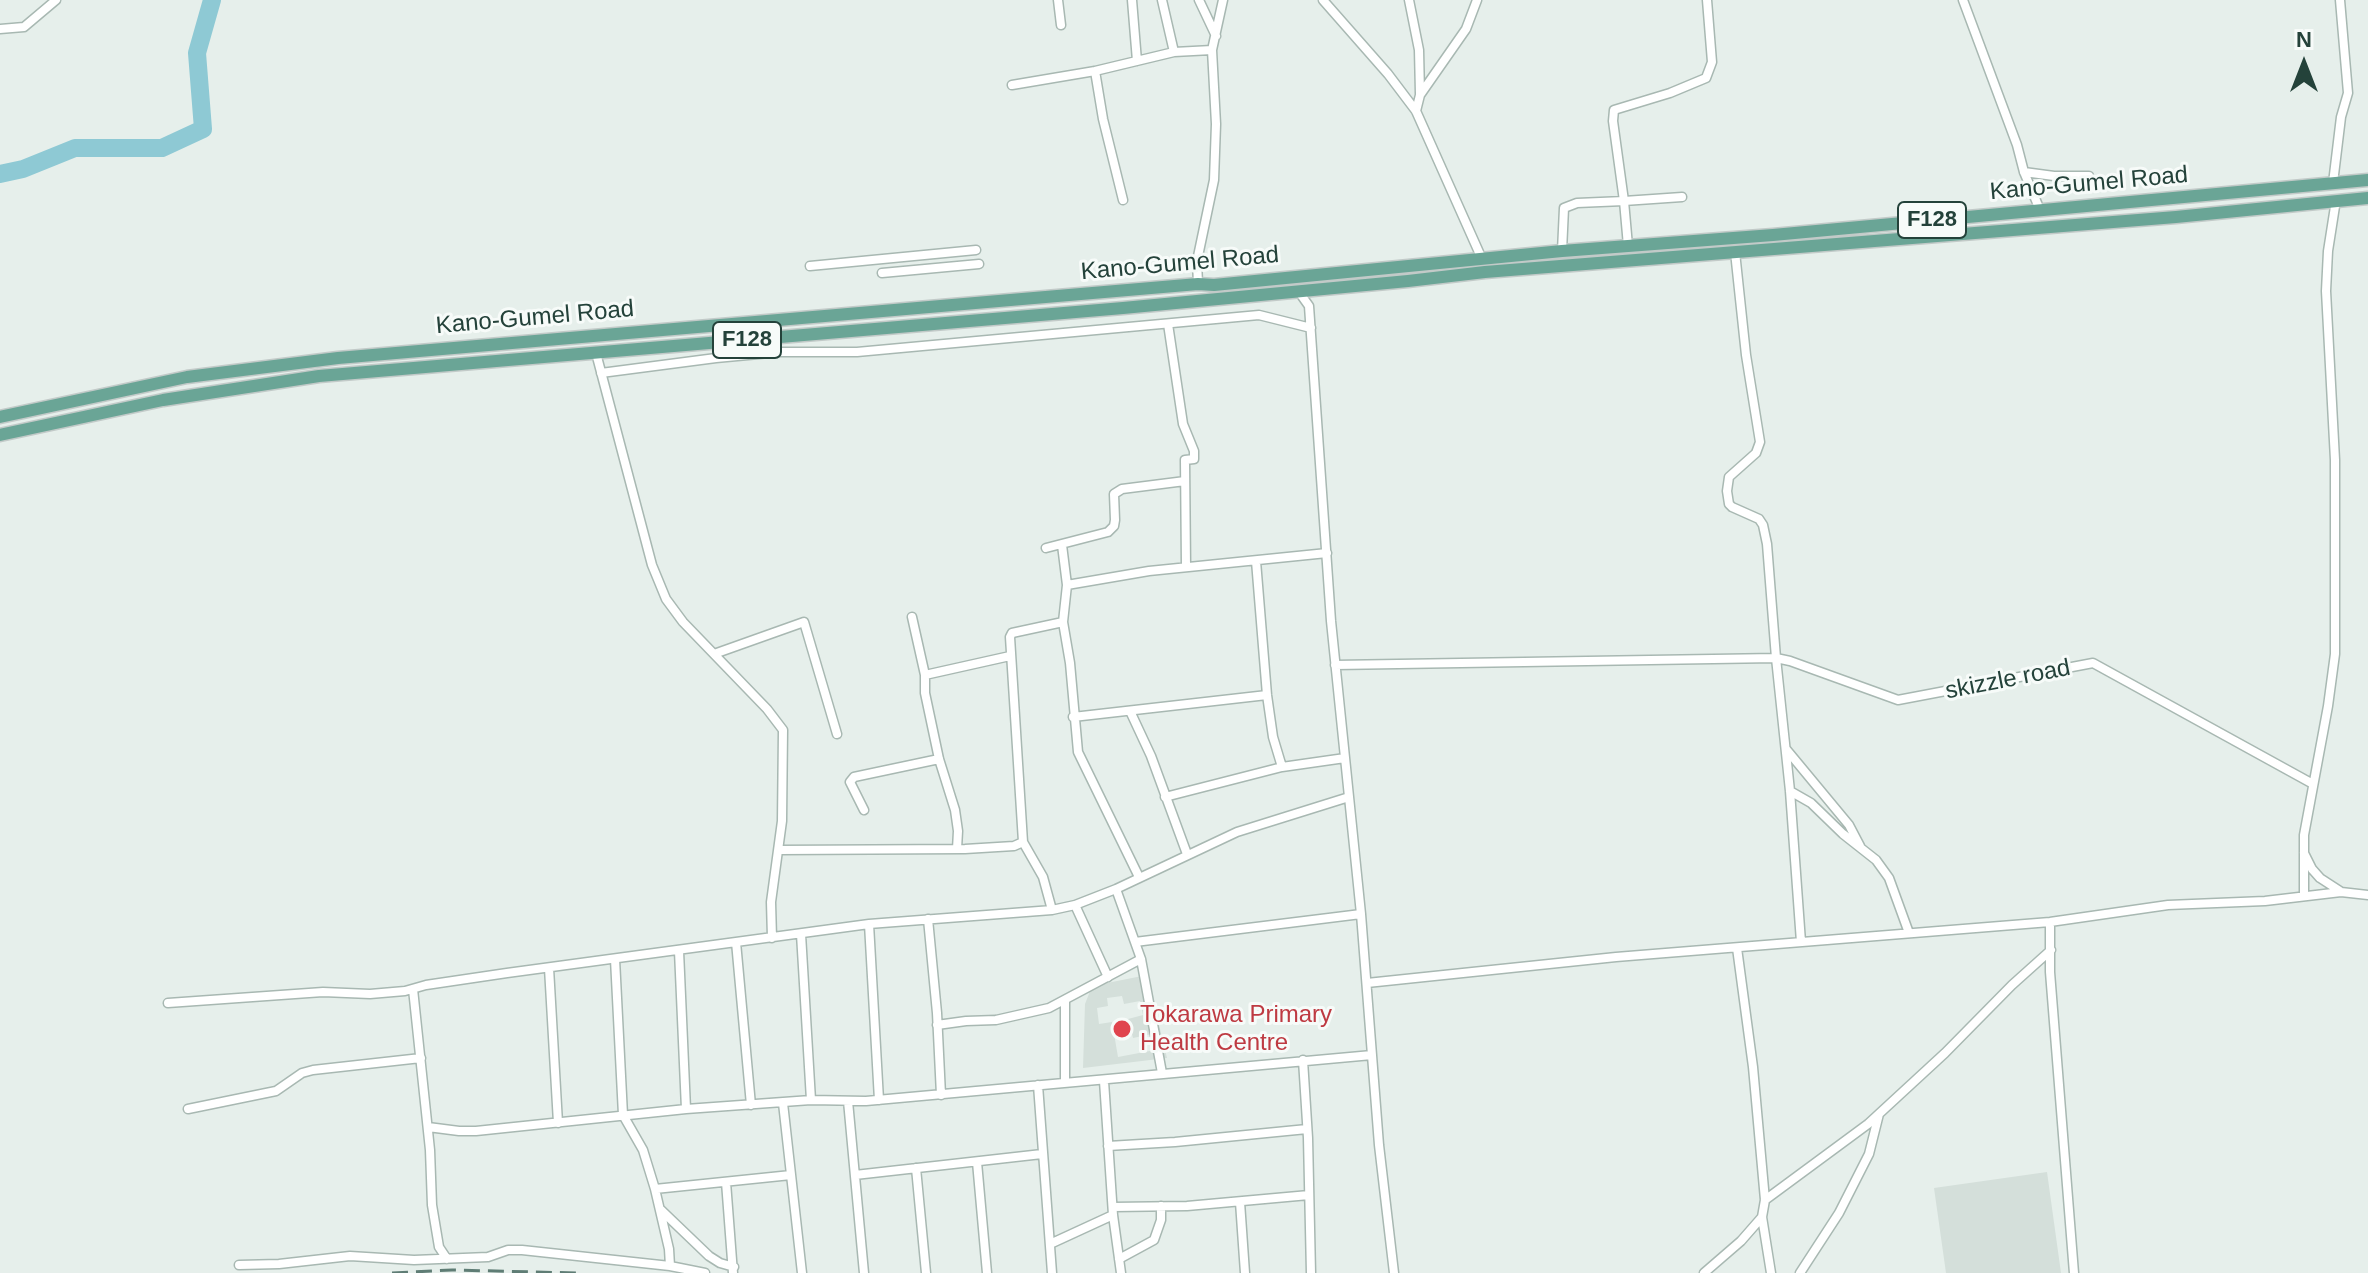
<!DOCTYPE html>
<style>
body{margin:0}
#map{position:relative;width:2368px;height:1273px;overflow:hidden;background:#e6efeb;font-family:Arial,sans-serif}
canvas{display:block}
.north{position:absolute;left:2264px;top:24px;width:80px;height:80px;-webkit-text-stroke:6px #f7fbf9;paint-order:stroke;rotate:0deg;font-size:22px;font-weight:700;line-height:32px;text-align:center;color:#24423a}
.north::after{content:'';display:block;margin:auto;width:28px;height:36px;background:#24423a;clip-path:polygon(50% 0,100% 100%,50% 72%,0 100%)}
</style>
<div id="map">
<canvas width="2368" height="1273"></canvas>
<div class="north">N</div>
</div>
<script>
const ctx = document.querySelector('canvas').getContext('2d');
ctx.lineJoin = 'round';
function paint(path, color) { ctx.fillStyle = color; ctx.fill(path, 'evenodd'); }
const shape = rows => new Path2D(rows.map(r => 'M' + r).join(''));
function trace(path, color, width, dash) { ctx.strokeStyle = color; ctx.lineWidth = width; ctx.lineCap = dash ? 'butt' : 'round'; ctx.setLineDash(dash || []); ctx.stroke(path); }
function drawText(font, color, halo, rows, align = 'center') {
  ctx.font = font + ' Arial,sans-serif'; ctx.lineWidth = 6; ctx.setLineDash([]); ctx.textBaseline = 'middle'; ctx.strokeStyle = halo; ctx.fillStyle = color; for (const [text, x, y, turn = 0] of rows) {
    ctx.save(); ctx.translate(x, y); ctx.rotate((+turn || 0) * Math.PI / 180); ctx.textAlign = isNaN(turn) ? turn : align; if (halo) ctx.strokeText(text, 0, 0); ctx.fillText(text, 0, 0); ctx.restore();
  }
}
const built = shape([
 [1147,975,1167,1058,1083,1068,1085,1004,1092,986],
 [1122,996,1124,1004,1140,1001,1143,1015,1128,1019,1133,1038,1152,1034,1155,1050,1118,1057,1112,1022,1099,1024,1097,1008,1108,1006,1107,998],
 [2047,1172,2061,1273,1946,1273,1934,1188]
]);
const river = shape([
 [0,174,23,169,75,148,162,148,203,129,197,53,212,0]
]);
const minor = shape([
 [1058,0,1061,25],
 [1132,0,1137,61],
 [1162,0,1174,52],
 [1199,0,1216,36],
 [1323,0,1388,74,1416,111,1482,259],
 [1409,0,1419,50,1420,94],
 [1963,0,2017,145,2024,172,2040,210],
 [0,29,24,27,56,0],
 [1095,71,1103,119,1123,200],
 [1012,85,1095,71,1174,52,1212,50],
 [1416,111,1420,95,1466,29,1477,0],
 [2024,172,2054,176,2089,176],
 [2333,183,2341,117,2348,93,2340,0],
 [1682,197,1624,201,1613,121,1614,110,1670,93,1706,78,1712,62,1707,0],
 [1562,251,1564,208,1577,203,1624,201,1628,246],
 [1735,252,1746,355,1760,442,1756,453,1729,477,1727,491,1729,504,1732,507,1759,519,1763,525,1767,544,1776,658,1790,791,1801,942],
 [810,266,976,250],
 [882,273,979,264],
 [1198,284,1197,261,1214,180,1216,124,1212,50,1223,0],
 [1299,292,1309,306,1331,621,1361,914,1379,1145,1394,1273],
 [1168,324,1183,424,1194,451,1194,459,1185,460,1186,567],
 [596,353,652,565,666,599,683,622,767,709,783,730,782,821,771,902,772,938],
 [601,373,716,358,780,352,857,352,1259,315,1311,328],
 [1062,545,1067,585,1063,622,1070,663,1078,752,1139,877],
 [1046,548,1108,532,1114,526,1115,520,1114,494,1122,489,1185,481],
 [1256,561,1267,695,1273,737,1282,767],
 [1067,585,1149,571,1327,553],
 [912,617,925,675,925,693,939,759,955,810,958,831,957,849],
 [714,654,804,622,837,734],
 [1335,665,1776,658,1790,661,1898,700,2093,663,2313,784],
 [925,675,1010,656],
 [1130,711,1151,756,1187,854],
 [1073,717,1267,695],
 [1786,749,1849,825,1860,846],
 [1790,791,1811,803,1843,834,1876,860,1889,878,1909,933],
 [1165,797,1282,767,1345,758],
 [864,810,850,782,854,777,939,759],
 [779,850,965,849,1014,846,1023,842],
 [2304,853,2312,869,2320,878,2340,891],
 [1116,889,1141,959,1162,1073],
 [2304,895,2304,835,2328,706,2335,654,2335,460,2326,291,2328,251,2336,200],
 [1075,905,1108,977],
 [1052,910,1043,877,1023,842,1010,637,1012,633,1063,622],
 [928,919,937,1013,941,1095],
 [2050,922,2050,972,2074,1273],
 [869,924,879,1100],
 [801,934,811,1100],
 [736,942,751,1105],
 [1135,942,1361,914],
 [1737,948,1753,1067,1765,1200,1762,1217,1771,1273],
 [679,951,686,1109],
 [615,959,623,1115,643,1150,655,1189,669,1249,670,1266],
 [549,968,558,1123],
 [1367,983,1616,957,2050,922,2168,905,2265,901,2341,892,2368,895],
 [413,989,430,1150,432,1205,439,1247,447,1259],
 [1065,1000,1065,1082],
 [168,1003,323,992,370,994,405,991,426,985,507,973,869,924,1052,910,1075,905,1116,889,1237,832,1349,797],
 [937,1025,966,1021,996,1020,1049,1008,1141,959],
 [1303,1060,1308,1138,1311,1273],
 [1104,1081,1113,1215,1121,1273],
 [1038,1085,1052,1273],
 [848,1101,864,1273],
 [783,1103,802,1273],
 [188,1109,276,1091,302,1073,313,1070,421,1058],
 [428,1127,459,1131,476,1131,686,1109,811,1100,866,1101,1372,1055],
 [1108,1146,1175,1142,1307,1129],
 [977,1162,987,1273],
 [916,1168,926,1273],
 [855,1175,1042,1154],
 [726,1182,733,1273],
 [655,1189,791,1175],
 [1765,1200,1868,1124,1945,1053,2012,985,2051,950],
 [1240,1202,1245,1273],
 [1113,1207,1187,1206,1309,1195],
 [661,1210,709,1256,720,1263,734,1267],
 [1050,1244,1113,1215],
 [1119,1259,1154,1240,1161,1220,1161,1206],
 [239,1265,279,1264,350,1256,414,1260,488,1257,508,1250,522,1250,670,1266,705,1273],
 [1704,1273,1741,1241,1762,1217],
 [1800,1273,1839,1213,1869,1154,1879,1114]
]);
const primary = shape([
 [0,417,187,377,338,358,987,302,1198,284,1214,285,1562,251,1773,235,2368,180],
 [0,435,163,400,319,376,1123,308,1408,281,1485,272,2176,217,2368,198]
]);
const rail = shape([
 [392,1273,452,1270,577,1273]
]);
const markers = [
 [1122,1029,10,"#e0444e"]
];
const shields = [
 [1932,220,68],
 [747,340,68]
];
const shieldNames = [
 ["F128",1932,220],
 ["F128",747,340]
];
const streetNames = [
 ["Kano-Gumel Road",2089,184,-5],
 ["Kano-Gumel Road",1180,264,-5],
 ["Kano-Gumel Road",535,318,-5],
 ["skizzle road",2008,680,-11]
];
const healthNames = [
 ["Tokarawa Primary",1140,1015],
 ["Health Centre",1140,1043]
];
paint(built, '#d4dfda');
trace(river, '#8ec9d4', 18);
trace(minor, '#a8b8b2', 11);
trace(primary, '#c2cac8', 15);
trace(minor, '#fff', 8);
trace(primary, '#6aa596', 12);
trace(rail, '#5f7d75', 3, [16, 8]);
for (const [x, y, r, color] of markers) { const dot = new Path2D(); dot.arc(x, y, r, 0, 2 * Math.PI); ctx.fillStyle = color; ctx.fill(dot); trace(dot, '#f7fbf9', 3); }
for (const [x, y, w] of shields) { const box = new Path2D(); box.roundRect(x - w / 2, y - 18, w, 36, 6); ctx.fillStyle = '#f7fbf9'; ctx.fill(box); trace(box, '#24423a', 2); }
drawText('bold 22px', '#24423a', null, shieldNames);
drawText('24px', '#24423a', '#f7fbf9', streetNames);
drawText('24px', '#be3a42', '#f7fbf9', healthNames, 'left');
</script>
